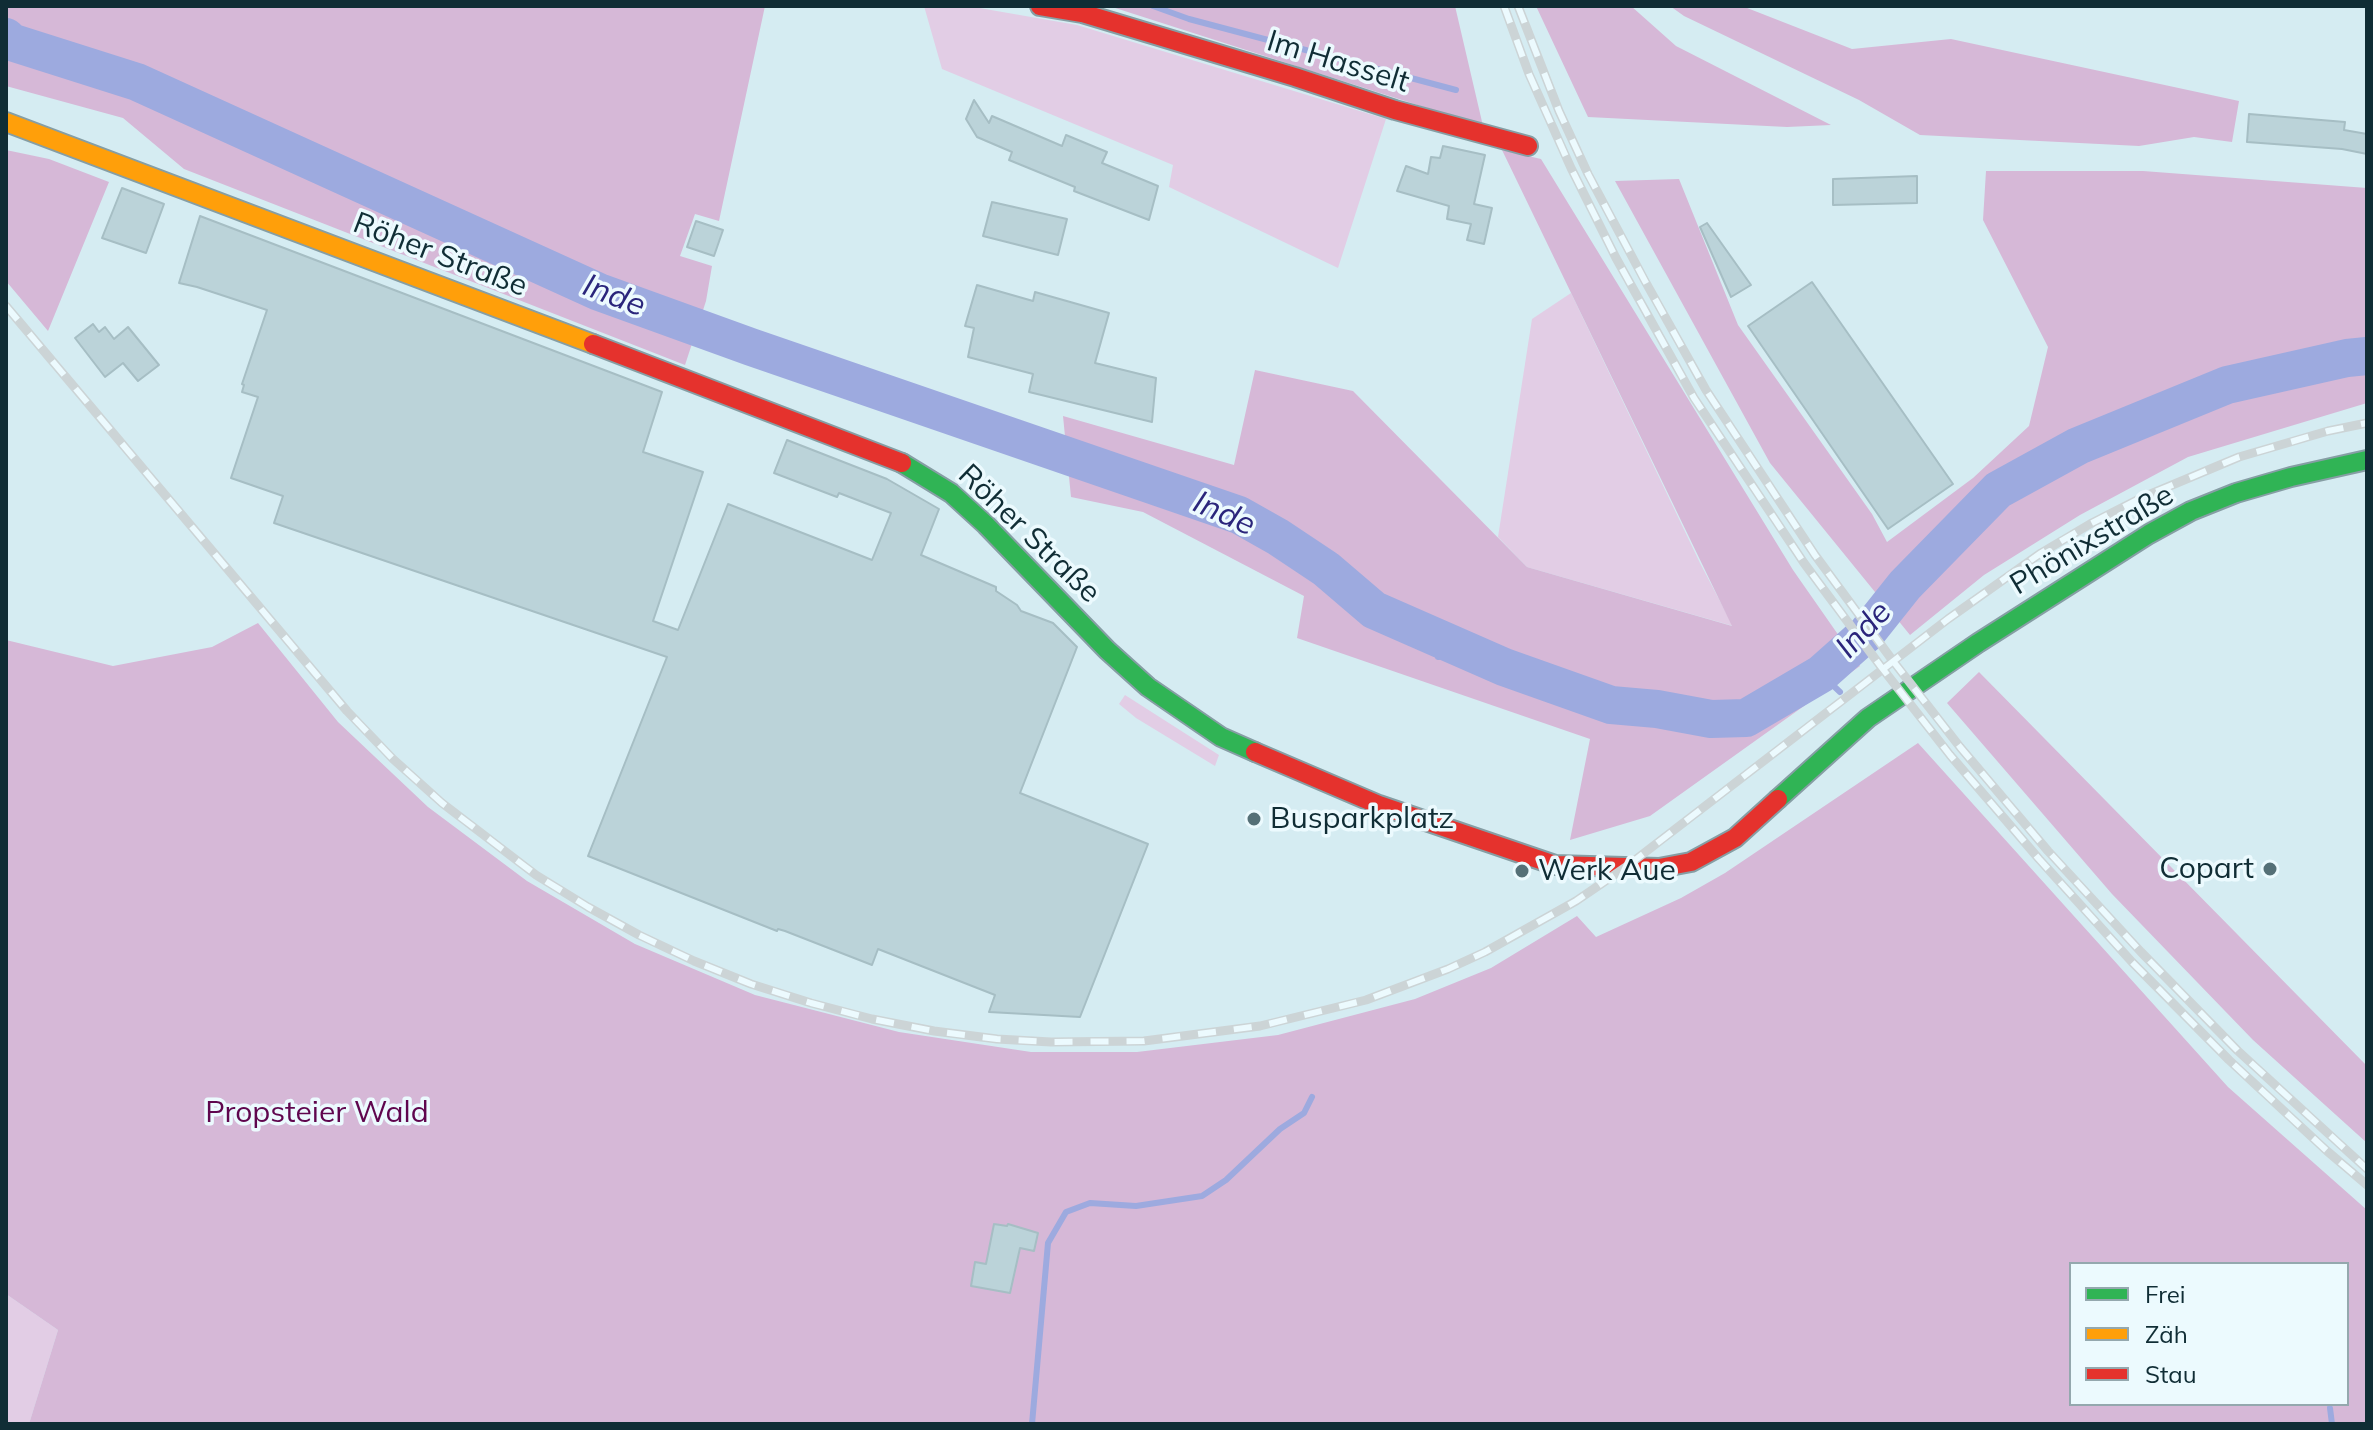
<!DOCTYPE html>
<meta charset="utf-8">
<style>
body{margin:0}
#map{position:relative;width:2373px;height:1430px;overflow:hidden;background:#d5ecf2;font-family:Mulish,sans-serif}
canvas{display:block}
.frame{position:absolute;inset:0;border:8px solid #102d35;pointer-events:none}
.legend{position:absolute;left:2069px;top:1262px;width:280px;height:144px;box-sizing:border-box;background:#ecfafe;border:2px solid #94a8ae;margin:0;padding:10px 14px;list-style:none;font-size:24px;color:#102d35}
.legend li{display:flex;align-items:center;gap:16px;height:40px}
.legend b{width:40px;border:2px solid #94a8ae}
</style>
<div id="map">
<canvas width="2373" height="1430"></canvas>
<div class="frame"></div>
<ul class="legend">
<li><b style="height:10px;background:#30b455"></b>Frei</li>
<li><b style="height:10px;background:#ff9f0a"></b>Zäh</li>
<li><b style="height:10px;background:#e5322d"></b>Stau</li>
</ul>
</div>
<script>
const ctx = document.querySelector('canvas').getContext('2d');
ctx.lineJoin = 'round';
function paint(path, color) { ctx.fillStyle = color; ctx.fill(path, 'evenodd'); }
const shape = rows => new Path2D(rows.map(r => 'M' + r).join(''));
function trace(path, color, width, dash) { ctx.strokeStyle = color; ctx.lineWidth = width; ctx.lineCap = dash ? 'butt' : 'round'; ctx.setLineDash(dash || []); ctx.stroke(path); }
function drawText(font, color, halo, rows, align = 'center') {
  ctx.font = font + ' Mulish,sans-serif'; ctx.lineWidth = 7; ctx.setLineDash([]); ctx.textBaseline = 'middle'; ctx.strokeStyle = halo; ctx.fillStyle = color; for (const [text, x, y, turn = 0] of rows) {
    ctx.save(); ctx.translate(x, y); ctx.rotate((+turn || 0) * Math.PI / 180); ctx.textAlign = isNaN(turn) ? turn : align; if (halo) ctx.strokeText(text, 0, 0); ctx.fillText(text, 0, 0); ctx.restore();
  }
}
const green = shape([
 [924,6,968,6,1077,25,1386,119,1338,268,1169,187,1173,165,942,69],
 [1571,293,1700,563,1733,626,1527,567,1498,537,1532,319],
 [1125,695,1219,755,1215,766,1136,718,1119,704],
 [6,1294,58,1330,29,1424,6,1424]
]);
const forest = shape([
 [6,6,765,6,719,221,695,214,680,256,712,266,706,301,685,365,184,169,123,118,6,86],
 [1109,6,1455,6,1483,126],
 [1536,6,1631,6,1676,46,1831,125,1787,127,1588,117],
 [1670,6,1742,6,1852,49,1951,39,2239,101,2232,142,2194,137,2139,146,1920,135,1859,100,1684,16],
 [6,150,49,159,109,182,48,331,6,281],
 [1502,150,1541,159,1793,570,1860,666,1650,816,1570,840,1590,739,1297,638,1304,596,1143,512,1071,497,1063,416,1234,465,1255,370,1353,391,1527,567,1732,626],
 [1986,171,2143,171,2367,188,2367,403,2188,457,2080,515,1984,575,1910,635,1770,463,1615,181,1679,179,1738,325,1872,514,1887,542,1973,478,2029,426,2048,347,1983,220],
 [258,623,338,722,428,807,527,881,635,944,755,995,899,1032,1031,1052,1137,1052,1278,1035,1415,999,1491,968,1577,916,1596,937,1681,898,1725,873,1918,743,2228,1087,2367,1210,2367,1424,29,1424,58,1330,6,1294,6,640,113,666,212,647],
 [2071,1264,2347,1264,2347,1404,2071,1404],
 [1979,672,2367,1066,2367,1143,2253,1040,2112,894,1947,703]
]);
const stream = shape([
 [1153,6,1189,19,1456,90],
 [1438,657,1443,641],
 [1821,674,1840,692],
 [2330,1408,2332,1424],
 [1032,1424,1048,1243,1066,1212,1090,1203,1136,1206,1202,1196,1226,1180,1280,1129,1304,1113,1312,1097]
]);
const river = shape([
 [6,37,11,42,137,82,599,292,751,347,1239,515,1278,537,1326,569,1374,610,1504,667,1611,705,1657,709,1711,719,1746,718,1821,674,1866,634,1905,585,1998,490,2078,446,2227,385,2347,358,2367,356]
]);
const building = shape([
 [974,100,989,123,992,116,1062,146,1066,135,1107,152,1102,163,1158,186,1149,220,1074,191,1075,187,1009,160,1012,152,977,137,966,119,974,100],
 [2249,114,2345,122,2344,130,2367,134,2367,154,2342,149,2247,142,2249,114],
 [1443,146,1485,155,1474,204,1492,208,1484,244,1467,240,1471,224,1447,219,1449,206,1397,191,1406,166,1428,174,1431,157,1440,158,1443,146],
 [1917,176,1917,203,1833,205,1833,179,1917,176],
 [122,188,164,204,146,253,102,238,122,188],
 [992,202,1067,219,1058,255,983,236,992,202],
 [200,216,662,392,643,452,703,472,653,621,678,630,728,504,872,560,891,513,839,493,837,497,774,473,787,440,887,479,939,509,921,555,996,587,996,591,1017,605,1021,611,1053,623,1077,647,1020,793,1148,844,1080,1017,989,1012,995,995,878,949,872,965,785,931,778,929,777,931,588,856,667,657,274,523,283,496,231,478,258,397,242,392,244,385,242,384,267,310,197,287,179,283,200,216],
 [696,221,723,230,714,256,687,247,696,221],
 [1707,223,1751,285,1731,297,1700,227,1707,223],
 [1812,282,1953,484,1888,529,1748,326,1812,282],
 [977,285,1033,301,1035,292,1109,313,1095,363,1156,378,1152,422,1029,392,1033,374,968,357,974,328,965,326,977,285],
 [93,324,99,332,105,327,114,339,128,327,159,365,138,381,123,363,105,377,75,338,93,324],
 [994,1224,1007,1226,1008,1224,1038,1233,1034,1251,1020,1248,1010,1293,971,1286,975,1262,986,1264,994,1224]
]);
const fast = shape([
 [902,463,951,493,986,525,1107,650,1148,687,1221,737,1255,752],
 [1778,799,1868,718,1978,643,2149,534,2191,511,2236,493,2291,477,2367,460]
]);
const slow = shape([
 [6,122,593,344]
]);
const jam = shape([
 [1040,6,1082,13,1295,77,1395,110,1528,146],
 [593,344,902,463],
 [1255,752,1379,805,1555,865,1659,868,1691,862,1735,838,1778,799]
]);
const rail = shape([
 [1504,6,1529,74,1571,168,1616,258,1694,398,1804,563,1882,668,1950,755,2039,859,2132,962,2229,1060,2327,1151,2367,1185],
 [1518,6,1559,111,1588,174,1645,281,1706,390,1815,555,1893,661,1960,747,2048,851,2141,952,2238,1051,2367,1169],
 [6,306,347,711,393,759,442,803,536,875,588,907,639,935,694,961,751,984,811,1003,872,1019,934,1031,997,1039,1051,1042,1144,1041,1260,1026,1366,1000,1448,969,1485,952,1576,901,1626,867,1948,619,2041,553,2090,524,2141,498,2239,457,2328,431,2367,423]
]);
const markers = [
 [1254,819,8,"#557077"],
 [2270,869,8,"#557077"],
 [1522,871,8,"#557077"]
];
const streetNames = [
 ["Im Hasselt",1338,62,17],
 ["Röher Straße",440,255,21],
 ["Röher Straße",1029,534,44],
 ["Phönixstraße",2092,540,-31]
];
const poiNames = [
 ["Busparkplatz",1270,819],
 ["Copart",2254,869,"right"],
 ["Werk Aue",1538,871]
];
const parkNames = [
 ["Propsteier Wald",317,1113]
];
const waterNames = [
 ["Inde",614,296,21],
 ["Inde",1224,514,24],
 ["Inde",1864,630,-47]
];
paint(green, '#e2cde5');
paint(forest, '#d6b8d7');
trace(stream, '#9daadf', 6);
trace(river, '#9daadf', 38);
paint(building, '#bbd3d9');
trace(building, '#a6bec4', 2);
trace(fast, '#869ea4', 22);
trace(slow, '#869ea4', 22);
trace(jam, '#869ea4', 22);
trace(fast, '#30b455', 18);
trace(slow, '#ff9f0a', 18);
trace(jam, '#e5322d', 18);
trace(rail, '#ccd4d6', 9);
trace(rail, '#ecfafe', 6, [18]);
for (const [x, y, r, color] of markers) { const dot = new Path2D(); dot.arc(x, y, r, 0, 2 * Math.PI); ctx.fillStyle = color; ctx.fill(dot); trace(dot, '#ecfafe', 3); }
drawText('30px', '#102d35', '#ecfafe', streetNames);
drawText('30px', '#102d35', '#ecfafe', poiNames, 'left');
drawText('30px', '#5f064e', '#ecfafe', parkNames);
drawText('italic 32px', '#2a257b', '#ecfafe', waterNames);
</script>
